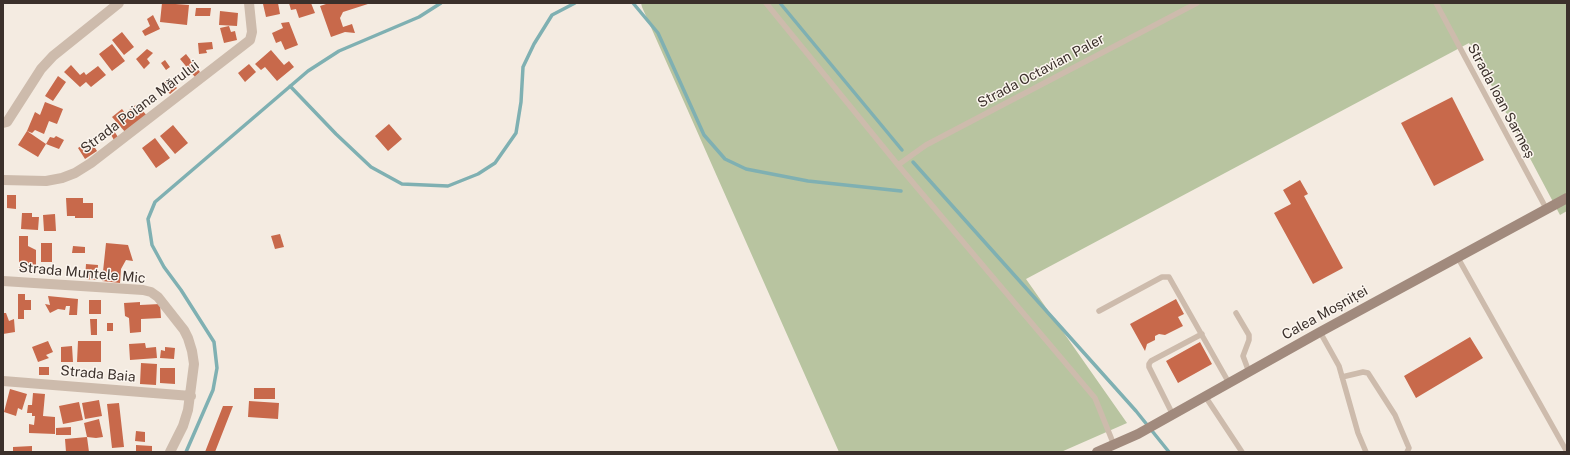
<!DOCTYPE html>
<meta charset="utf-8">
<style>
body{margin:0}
#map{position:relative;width:1570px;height:455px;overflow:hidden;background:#f4ebe1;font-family:"Public Sans",sans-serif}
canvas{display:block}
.frame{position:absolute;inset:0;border:4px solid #3b302b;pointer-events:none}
</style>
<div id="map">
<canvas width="1570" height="455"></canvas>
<div class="frame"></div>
</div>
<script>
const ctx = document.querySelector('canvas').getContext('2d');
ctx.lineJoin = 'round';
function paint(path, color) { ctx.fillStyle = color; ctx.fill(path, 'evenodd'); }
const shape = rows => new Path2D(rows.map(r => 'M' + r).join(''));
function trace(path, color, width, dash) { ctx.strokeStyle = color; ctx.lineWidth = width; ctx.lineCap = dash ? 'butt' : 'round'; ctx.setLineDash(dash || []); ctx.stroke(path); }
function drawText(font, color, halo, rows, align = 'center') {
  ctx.font = font + ' "Public Sans",sans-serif'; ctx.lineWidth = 3; ctx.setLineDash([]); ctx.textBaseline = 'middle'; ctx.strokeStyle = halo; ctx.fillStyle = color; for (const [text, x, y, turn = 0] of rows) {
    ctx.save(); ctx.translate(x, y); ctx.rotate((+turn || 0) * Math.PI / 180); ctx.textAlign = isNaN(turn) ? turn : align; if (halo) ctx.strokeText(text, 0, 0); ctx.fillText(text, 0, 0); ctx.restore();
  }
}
const green = shape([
 [641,3,1567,3,1567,211,1560,215,1469,43,1026,279,1127,423,1061,452,839,452,642,7]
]);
const stream = shape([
 [633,3,658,33,704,135,725,159,746,169,808,181,901,191],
 [780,3,902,150],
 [290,86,336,134,371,167,402,184,448,186,478,174,495,163,516,133,521,102,523,67,534,44,552,15,575,3],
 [913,162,1136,411,1169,452],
 [186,452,213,390,217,368,214,342,181,290,164,267,152,245,148,219,155,202,308,71,339,51,419,17,441,3]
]);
const building = shape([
 [162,3,189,5,187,25,160,22],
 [266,3,278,3,280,14,266,17,263,4],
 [289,3,311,3,315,13,299,18,296,9,291,10],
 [329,3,371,3,343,12,340,18,343,27,352,24,355,33,345,32,331,37,320,6],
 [196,8,211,8,210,16,195,16],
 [220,11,238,13,237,26,219,25],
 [153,15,160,29,145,36,142,31,150,26,147,19],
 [289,22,298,45,285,50,281,41,276,43,272,33,283,28,281,23],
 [229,26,231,32,235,31,237,40,224,43,220,28],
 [122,32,134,47,124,55,112,40],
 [212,42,213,49,206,50,207,53,199,54,198,43],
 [112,44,125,61,112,71,99,54],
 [147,49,153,53,147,59,150,63,144,69,136,59],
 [271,50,284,65,289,61,294,67,277,81,265,67,261,70,255,64],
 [186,54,200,72,195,77,180,59],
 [165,60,170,67,166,70,161,63],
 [249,64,256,72,245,82,238,73],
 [71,65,80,75,84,72,86,75,98,66,106,75,91,87,86,82,80,87,64,72],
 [58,76,66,82,53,101,45,96],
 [168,78,177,88,170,94,161,85],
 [1452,97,1484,160,1434,186,1401,123],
 [45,102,63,109,57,124,49,121,44,134,35,130,32,133,27,131,46,144,50,137,54,138,56,136,64,140,59,149,46,144,38,157,18,145,27,131,35,112,40,115],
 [137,104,148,117,126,133,112,117,122,109,125,113],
 [389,124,402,139,388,151,375,136],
 [173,125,188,143,175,154,160,136],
 [114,131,118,137,114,140,110,133],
 [155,138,170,158,156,168,142,148],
 [90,140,97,151,85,159,78,148],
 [1300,180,1308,194,1304,196,1343,268,1313,284,1274,213,1291,204,1283,190],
 [7,195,16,195,16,209,7,208],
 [66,198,83,198,83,203,93,203,93,218,75,218,75,216,67,216],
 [22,213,32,213,32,217,39,217,38,230,21,229],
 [55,214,56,231,44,231,43,215],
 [280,234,284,247,275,249,271,236],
 [19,236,28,236,28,246,36,250,36,265,30,265,30,272,19,272],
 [41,243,52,243,52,262,41,262],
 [106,243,128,245,133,261,126,260,121,269,120,283,102,281],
 [73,246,85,247,85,253,72,253],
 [86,264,98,265,97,280,85,279],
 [18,294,25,294,25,300,31,300,31,310,24,310,24,319,18,319],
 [48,296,78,299,77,315,69,315,70,306,66,306,65,310,58,309,50,313,45,304,50,305],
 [1176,299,1184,314,1178,317,1183,326,1165,335,1159,334,1155,336,1155,340,1147,344,1145,351,1130,324],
 [89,300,101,300,101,314,89,314],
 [140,302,140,305,160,304,161,318,141,319,141,332,130,333,129,318,125,316,124,303],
 [3,313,6,313,9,321,14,319,15,332,3,334],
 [90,319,97,319,97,335,91,335],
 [107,323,113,323,113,331,107,331],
 [1470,337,1483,358,1416,398,1404,376],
 [48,341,53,352,46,355,49,358,38,362,32,347],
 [78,341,101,341,101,362,77,362],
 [1200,342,1212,364,1178,383,1166,361],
 [145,343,146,348,156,347,157,358,130,360,129,344],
 [72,346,73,362,61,362,61,347],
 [165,347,175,348,174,359,160,358,161,350,165,351],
 [141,363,157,364,156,385,140,384],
 [39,367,49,367,49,375,39,375],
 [160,368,175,368,175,384,160,383],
 [254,388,275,388,275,399,254,399],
 [10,389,27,394,22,410,18,408,16,416,4,412],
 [33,393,45,394,43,416,55,417,55,434,29,433,29,424,34,425,35,416,32,416,32,413,27,413,28,405,32,405],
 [99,400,102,416,85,419,82,403],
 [249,401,279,403,278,419,248,417],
 [79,402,83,420,63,424,59,406],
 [119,403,124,447,112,448,107,404],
 [223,406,233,406,215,452,205,452],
 [99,419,103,437,96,438,87,437,84,423],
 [71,427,71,435,56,435,56,428],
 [136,431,145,432,145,442,135,441],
 [87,437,89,452,66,452,65,439],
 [136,445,152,446,152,452,136,452],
 [32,446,32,452,13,452,13,447]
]);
const lane = shape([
 [766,3,898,165,1095,398,1114,445],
 [1436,3,1547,210],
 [898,165,926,145,1197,3],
 [1458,258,1567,452],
 [1099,311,1162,277,1169,277,1229,383],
 [1236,313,1249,335,1249,340,1243,356,1249,372],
 [1320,332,1339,366,1358,433,1366,452],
 [1342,377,1363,372,1368,373,1395,415,1409,448,1407,452],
 [1205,396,1242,452],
 [1173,415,1149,367,1149,364,1151,361,1202,334]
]);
const street = shape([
 [3,123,7,122,41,69,53,56,119,3],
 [3,180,46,181,62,178,75,173,91,163,250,40,252,32,249,3],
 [3,281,143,290,151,292,158,297,184,330,188,338,192,351,194,364,188,410,183,426,170,452],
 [3,381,191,396]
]);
const secondary = shape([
 [1097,452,1138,434,1320,332,1567,198]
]);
const streetNames = [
 ["Strada Octavian Paler",1041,71,-28],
 ["Strada Ioan Sarmeș",1501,101,62],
 ["Strada Poiana Mărului",140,107,-37],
 ["Strada Muntele Mic",82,273,5],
 ["Calea Moșniței",1325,313,-29],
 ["Strada Baia",98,374,5]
];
paint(green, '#b8c4a0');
trace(stream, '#7fb0b2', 3.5);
paint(building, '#c8694b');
trace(lane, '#cdbbac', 5.5);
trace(street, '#cdbbac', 10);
trace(secondary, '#a18a7d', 10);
drawText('14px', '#3b302b', '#fbf5ee', streetNames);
</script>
